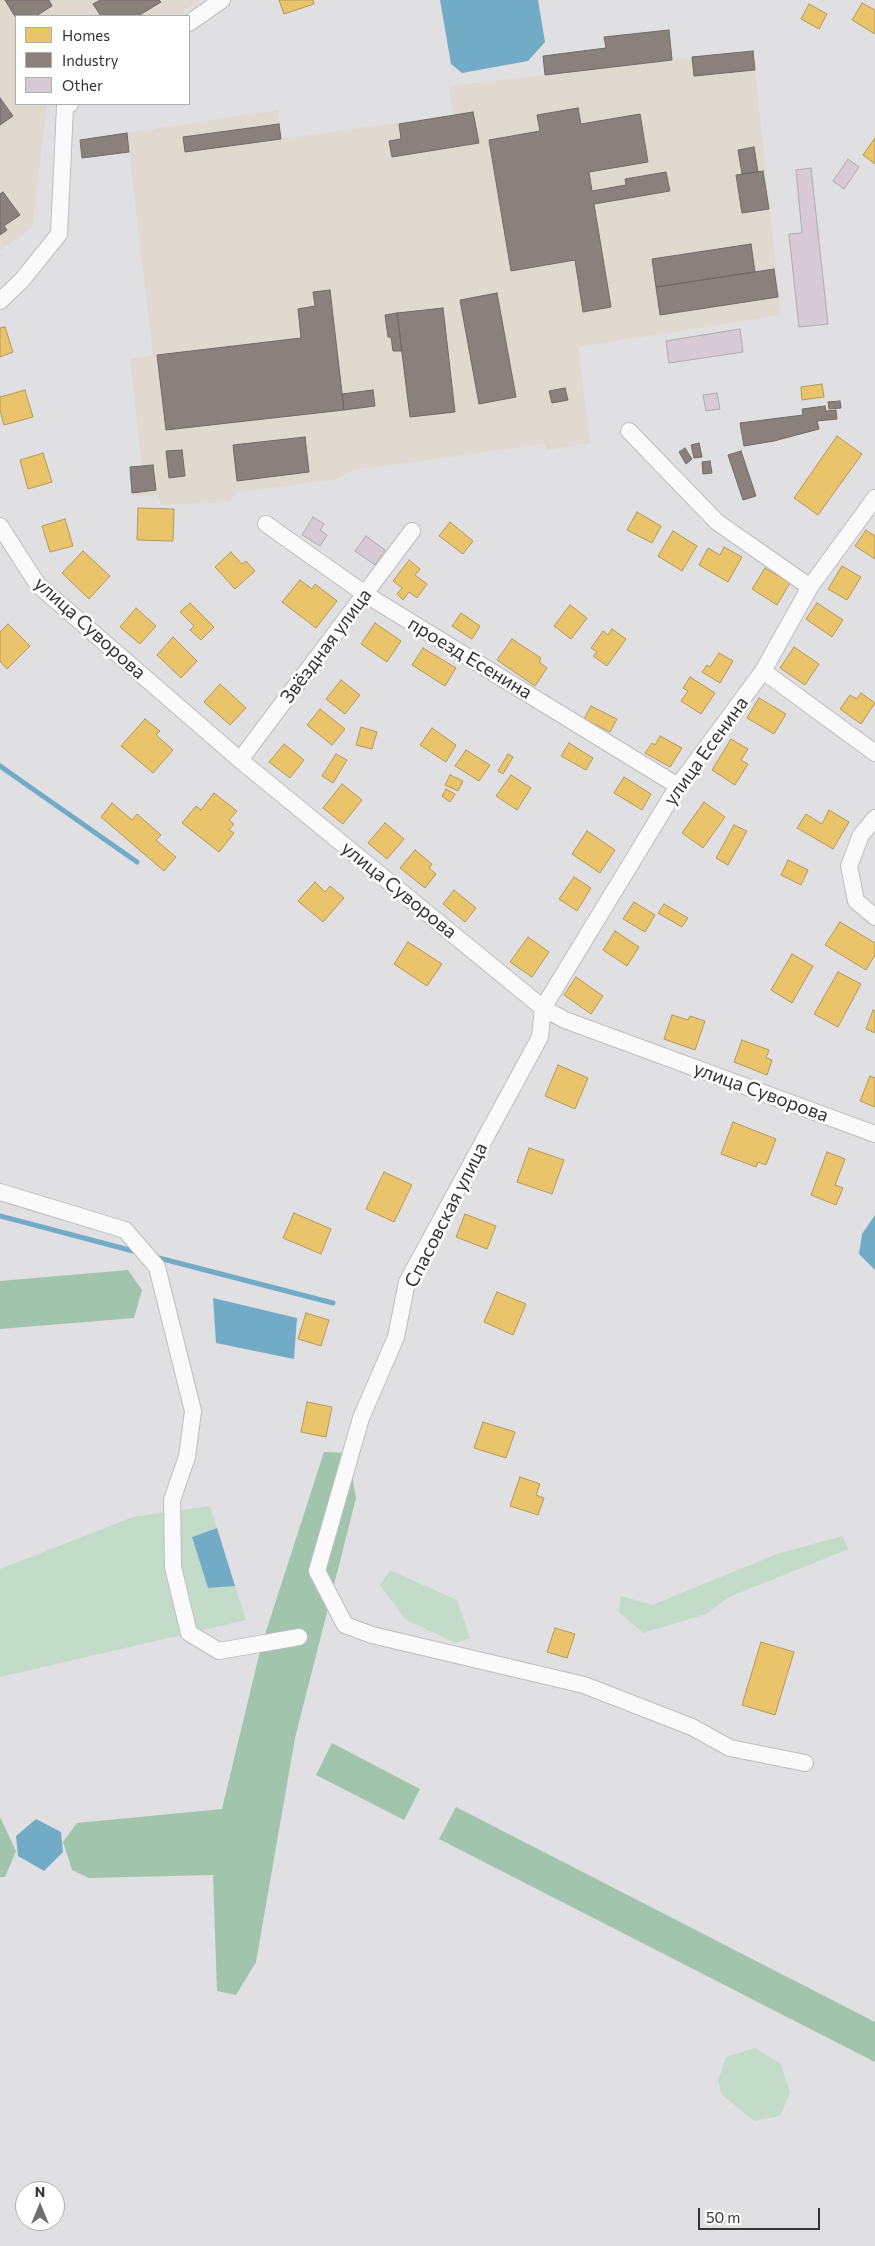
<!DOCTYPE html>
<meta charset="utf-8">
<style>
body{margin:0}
#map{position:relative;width:875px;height:2246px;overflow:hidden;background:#e0dfe2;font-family:Commissioner,sans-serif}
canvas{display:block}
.legend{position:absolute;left:15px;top:15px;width:175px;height:90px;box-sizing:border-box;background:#fff;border:1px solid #aeaeaf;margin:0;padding:6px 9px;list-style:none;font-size:15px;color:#343436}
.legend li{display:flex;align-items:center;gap:10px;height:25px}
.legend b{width:25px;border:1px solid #aeaeaf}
.north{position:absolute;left:15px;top:2181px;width:50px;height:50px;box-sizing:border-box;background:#fff;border:1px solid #aeaeaf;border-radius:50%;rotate:0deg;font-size:14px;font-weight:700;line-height:20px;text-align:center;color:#343436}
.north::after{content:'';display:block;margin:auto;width:18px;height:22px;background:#707072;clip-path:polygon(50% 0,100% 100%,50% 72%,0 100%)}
.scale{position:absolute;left:698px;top:2208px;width:122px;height:22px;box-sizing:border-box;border:2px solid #343436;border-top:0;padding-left:6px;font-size:15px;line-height:18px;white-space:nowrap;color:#343436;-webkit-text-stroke:4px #fff;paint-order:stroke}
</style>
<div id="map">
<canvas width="875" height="2246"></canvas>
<ul class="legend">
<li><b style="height:14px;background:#e9c46a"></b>Homes</li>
<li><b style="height:14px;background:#8a817c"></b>Industry</li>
<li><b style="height:14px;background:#d7cad4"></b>Other</li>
</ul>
<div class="north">N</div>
<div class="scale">50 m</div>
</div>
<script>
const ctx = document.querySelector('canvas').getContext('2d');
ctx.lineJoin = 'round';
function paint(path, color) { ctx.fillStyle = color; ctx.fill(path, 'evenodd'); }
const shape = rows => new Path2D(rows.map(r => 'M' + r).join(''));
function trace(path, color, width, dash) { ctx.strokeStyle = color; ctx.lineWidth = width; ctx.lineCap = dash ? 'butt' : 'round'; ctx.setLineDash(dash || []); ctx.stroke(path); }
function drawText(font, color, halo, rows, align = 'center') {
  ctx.font = font + ' Commissioner,sans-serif'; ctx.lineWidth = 5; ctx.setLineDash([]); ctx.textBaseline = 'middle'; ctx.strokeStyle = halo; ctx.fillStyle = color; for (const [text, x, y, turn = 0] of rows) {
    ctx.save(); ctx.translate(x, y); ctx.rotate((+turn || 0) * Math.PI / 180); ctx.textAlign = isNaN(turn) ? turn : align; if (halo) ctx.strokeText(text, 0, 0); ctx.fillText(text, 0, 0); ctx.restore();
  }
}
const industrial = shape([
 [0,0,200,0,178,16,16,16,16,104,47,104,32,228,0,251],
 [669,30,673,60,753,51,781,315,578,347,590,443,547,450,544,444,353,470,337,479,238,492,228,502,162,505,157,495,133,497,130,467,142,465,130,359,153,355,127,133,278,110,281,139,453,115,449,86,545,75,543,56,605,48,604,37]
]);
const green = shape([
 [210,1506,217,1528,192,1537,208,1587,235,1586,246,1620,0,1677,0,1569,133,1517],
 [842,1536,849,1549,729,1597,706,1614,643,1633,619,1612,621,1596,652,1605,777,1554],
 [390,1570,457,1600,470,1638,456,1643,406,1620,380,1585],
 [755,2048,781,2064,790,2093,780,2116,754,2121,722,2095,718,2081,726,2057]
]);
const forest = shape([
 [128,1270,142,1290,134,1318,0,1329,0,1281],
 [324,1452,348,1453,356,1498,295,1738,256,1962,236,1995,217,1991,213,1875,89,1878,72,1870,63,1842,77,1823,222,1809,261,1647],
 [332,1743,420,1789,404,1820,316,1775],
 [456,1807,875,2022,875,2062,439,1839],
 [0,1817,16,1851,5,1877,0,1877]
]);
const water = shape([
 [440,0,538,0,545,42,528,61,462,73,451,64],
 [875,1215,875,1270,859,1254,862,1234],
 [213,1298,297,1318,294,1359,216,1343],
 [217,1528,235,1586,208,1588,192,1537],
 [36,1819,61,1832,63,1852,44,1871,18,1856,16,1836]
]);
const homes = shape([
 [279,0,313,0,314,4,284,14,279,0],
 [862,3,875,10,875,34,852,20,862,3],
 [809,4,827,14,819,29,801,19,809,4],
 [875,138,875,164,863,155,875,138],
 [5,327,13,352,0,357,0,328,5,327],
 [822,384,824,397,802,400,801,387,822,384],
 [25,390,33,417,4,425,0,410,0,397,25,390],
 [837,436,862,454,818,515,794,498,837,436],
 [43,453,52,482,28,489,20,460,43,453],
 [138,508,174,509,173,541,137,540,138,508],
 [637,512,661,526,652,543,627,530,637,512],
 [65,519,73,546,50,552,42,526,65,519],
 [450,522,473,541,463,554,439,536,450,522],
 [866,530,875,536,875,559,855,546,866,530],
 [673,531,697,546,682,571,658,556,673,531],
 [724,547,742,557,728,582,699,565,708,548,720,555,724,547],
 [83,551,110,576,89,599,62,573,83,551],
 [231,552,242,564,246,561,255,571,235,589,215,567,231,552],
 [409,560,420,569,415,575,427,584,417,598,409,592,403,600,397,594,402,588,393,581,409,560],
 [842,566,861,577,847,600,828,589,842,566],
 [765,568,790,583,777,605,752,589,765,568],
 [300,580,312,589,315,584,337,601,316,628,282,602,300,580],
 [190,603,214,627,201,640,190,630,194,626,180,612,190,603],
 [817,603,843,620,832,637,806,619,817,603],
 [570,605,587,618,571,639,554,626,570,605],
 [136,608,156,626,140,644,120,627,136,608],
 [461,613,480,626,472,639,452,626,461,613],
 [375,623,401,641,387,662,361,644,375,623],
 [8,624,30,646,7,669,0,661,0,632,8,624],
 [612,629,626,639,607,666,593,656,597,652,591,648,603,631,608,635,612,629],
 [173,637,197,661,181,678,157,655,173,637],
 [512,639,541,658,539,662,547,668,535,686,497,660,512,639],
 [794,647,819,664,805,685,780,668,794,647],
 [423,648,456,668,445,686,412,665,423,648],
 [719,653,733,661,720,683,702,672,707,665,710,667,719,653],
 [690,677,715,693,701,714,681,701,688,691,683,688,690,677],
 [341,680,360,695,345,714,326,699,341,680],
 [220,684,246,708,230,725,204,702,220,684],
 [861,693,875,703,861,724,840,709,850,695,857,699,861,693],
 [759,698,786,714,774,734,747,718,759,698],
 [591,706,617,719,610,732,584,719,591,706],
 [320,709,345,729,332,745,307,725,320,709],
 [145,719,160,731,156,735,173,750,153,773,121,746,145,719],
 [361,727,377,732,372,749,356,745,361,727],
 [432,728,456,745,446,762,420,745,432,728],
 [660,736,682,748,670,767,645,753,652,743,655,745,660,736],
 [731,739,748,749,741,760,748,764,735,785,712,770,731,739],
 [569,743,593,758,586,770,561,756,569,743],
 [284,744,304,760,290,778,269,762,284,744],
 [466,750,490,765,479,781,455,766,466,750],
 [336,754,347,760,333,783,322,776,336,754],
 [508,754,513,757,503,774,498,771,508,754],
 [450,775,463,781,458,791,445,785,450,775],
 [511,775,531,788,517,810,496,796,511,775],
 [624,777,651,794,642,810,614,793,624,777],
 [342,784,362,800,343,824,323,808,342,784],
 [446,789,455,794,450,802,442,796,446,789],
 [214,793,237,811,229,820,234,824,229,830,234,833,219,852,182,823,196,806,201,810,214,793],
 [704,802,725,817,703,848,682,833,704,802],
 [112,803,132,820,137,814,161,835,156,840,176,857,164,871,101,817,112,803],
 [829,810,849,822,833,849,797,828,806,814,822,824,829,810],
 [385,823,404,839,387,859,368,843,385,823],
 [734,825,747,831,728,865,716,858,734,825],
 [587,831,615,850,600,873,572,854,587,831],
 [415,850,432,864,429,868,436,874,425,888,400,868,415,850],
 [788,860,808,870,801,885,781,875,788,860],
 [574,877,591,888,577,911,559,899,574,877],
 [315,882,325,892,330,886,344,898,323,922,298,901,315,882],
 [454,890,476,908,465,922,443,904,454,890],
 [634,902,655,915,645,932,623,919,634,902],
 [664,904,688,918,682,927,658,913,664,904],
 [840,922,875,943,875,955,866,970,825,945,840,922],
 [615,931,639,947,627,966,603,950,615,931],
 [528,937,549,952,532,977,510,962,528,937],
 [408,942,442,964,427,986,394,964,408,942],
 [792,954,813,966,792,1003,771,990,792,954],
 [838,972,861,984,838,1027,814,1014,838,972],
 [576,977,603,996,591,1014,564,995,576,977],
 [873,1010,875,1011,875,1033,866,1029,873,1010],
 [672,1015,688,1020,690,1016,705,1021,695,1050,664,1039,672,1015],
 [742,1040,769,1050,766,1058,772,1060,767,1075,734,1062,742,1040],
 [558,1065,588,1078,575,1109,545,1096,558,1065],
 [870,1076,875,1078,875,1107,860,1101,870,1076],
 [733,1122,776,1139,766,1165,758,1162,756,1167,721,1154,733,1122],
 [529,1148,564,1160,552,1194,517,1182,529,1148],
 [827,1152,845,1159,835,1185,843,1188,836,1205,811,1195,827,1152],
 [384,1172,412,1185,394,1222,366,1209,384,1172],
 [294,1213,331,1229,321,1254,283,1238,294,1213],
 [465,1214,496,1226,487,1249,456,1237,465,1214],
 [497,1292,526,1304,513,1335,484,1322,497,1292],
 [306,1313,329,1320,321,1346,298,1339,306,1313],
 [307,1402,332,1407,326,1437,301,1432,307,1402],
 [483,1422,515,1432,506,1458,474,1448,483,1422],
 [520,1477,540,1484,536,1495,544,1498,538,1515,510,1506,520,1477],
 [555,1628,575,1634,567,1658,547,1652,555,1628],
 [761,1642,794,1652,775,1715,742,1705,761,1642]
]);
const industry = shape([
 [5,0,49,0,52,6,36,16,16,18,5,0],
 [100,0,159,0,161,2,138,16,101,16,93,4,100,0],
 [669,30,672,60,545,75,543,56,606,48,604,37,669,30],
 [753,51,755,70,694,76,692,57,753,51],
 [0,98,13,116,0,125,0,98],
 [578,108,581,124,640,114,648,162,589,172,592,191,626,185,625,179,666,172,670,191,594,204,611,307,583,312,575,260,511,271,489,140,540,131,537,115,578,108],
 [473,112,479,143,392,157,389,141,401,139,399,124,473,112],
 [279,124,281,139,185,152,183,137,279,124],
 [127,133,129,152,82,158,80,140,127,133],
 [754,147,758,172,742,174,738,150,754,147],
 [763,171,769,209,742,213,736,175,763,171],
 [3,192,20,215,4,226,7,230,0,235,0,194,3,192],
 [751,244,755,272,656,287,652,259,751,244],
 [774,269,778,297,660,315,656,287,774,269],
 [330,290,344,410,166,430,157,355,301,338,298,309,315,306,313,292,330,290],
 [497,293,516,397,479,404,460,300,497,293],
 [443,308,455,412,410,417,397,313,443,308],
 [397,313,402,351,393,351,391,337,388,337,385,315,397,313],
 [565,388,568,400,552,403,549,391,565,388],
 [373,390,375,406,344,410,342,394,373,390],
 [840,401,841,408,829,409,828,402,840,401],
 [825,406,826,411,836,410,837,419,817,421,819,429,774,441,744,446,740,423,803,415,802,409,825,406],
 [305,437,309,472,237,481,233,445,305,437],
 [699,443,702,457,694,458,691,445,699,443],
 [685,448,692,459,686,464,679,452,685,448],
 [182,450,185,476,169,478,166,451,182,450],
 [741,451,756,496,743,500,728,455,741,451],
 [710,461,712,473,703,474,702,462,710,461],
 [153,465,156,490,132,493,130,467,153,465]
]);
const stream = shape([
 [0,766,137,862],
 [0,1216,137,1252],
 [155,1257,333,1303]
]);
const building = shape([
 [848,159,859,167,844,189,833,181,848,159],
 [811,168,828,324,799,327,789,234,802,233,796,170,811,168],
 [740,329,743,352,669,363,666,341,740,329],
 [717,393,720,409,706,411,703,395,717,393],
 [313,517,324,524,320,530,327,535,320,546,302,535,313,517],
 [366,536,385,550,375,565,355,551,366,536]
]);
const minor = shape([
 [189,23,222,0],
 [0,301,22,280,59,234,65,107,70,104],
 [629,431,717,522,810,587],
 [266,524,365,594,678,786],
 [0,526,38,585,240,760,543,1008,565,1020,875,1134],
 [763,671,875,753],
 [240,760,412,531],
 [875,818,861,835,849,866,856,901,875,917],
 [0,1192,125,1230,157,1267,193,1411,187,1457,172,1500,173,1567,189,1633,219,1651,299,1637],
 [805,1763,730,1748,692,1727,584,1685,372,1635,345,1625,317,1571,361,1418,396,1337,407,1282,540,1037,543,1008,678,786,763,671,810,587,875,498]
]);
const streetNames = [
 ["улица Суворова",90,628,42],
 ["Звёздная улица",326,646,-53],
 ["проезд Есенина",470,658,31],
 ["улица Есенина",706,751,-54],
 ["улица Суворова",399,890,39],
 ["улица Суворова",761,1092,20],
 ["Спасовская улица",446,1215,-63]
];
paint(industrial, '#e0d9cf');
paint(green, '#c3dcca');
paint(forest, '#a1c4ac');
paint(water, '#72abc6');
paint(homes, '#e9c46a');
trace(homes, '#b3995a', 1);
paint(industry, '#8a817c');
trace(industry, '#706a67', 1);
trace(stream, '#72abc6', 5);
paint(building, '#d7cad4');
trace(building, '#adabad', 1);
trace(minor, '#bebdbf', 18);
trace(minor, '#fafafb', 16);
drawText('19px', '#343436', '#fff', streetNames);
</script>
